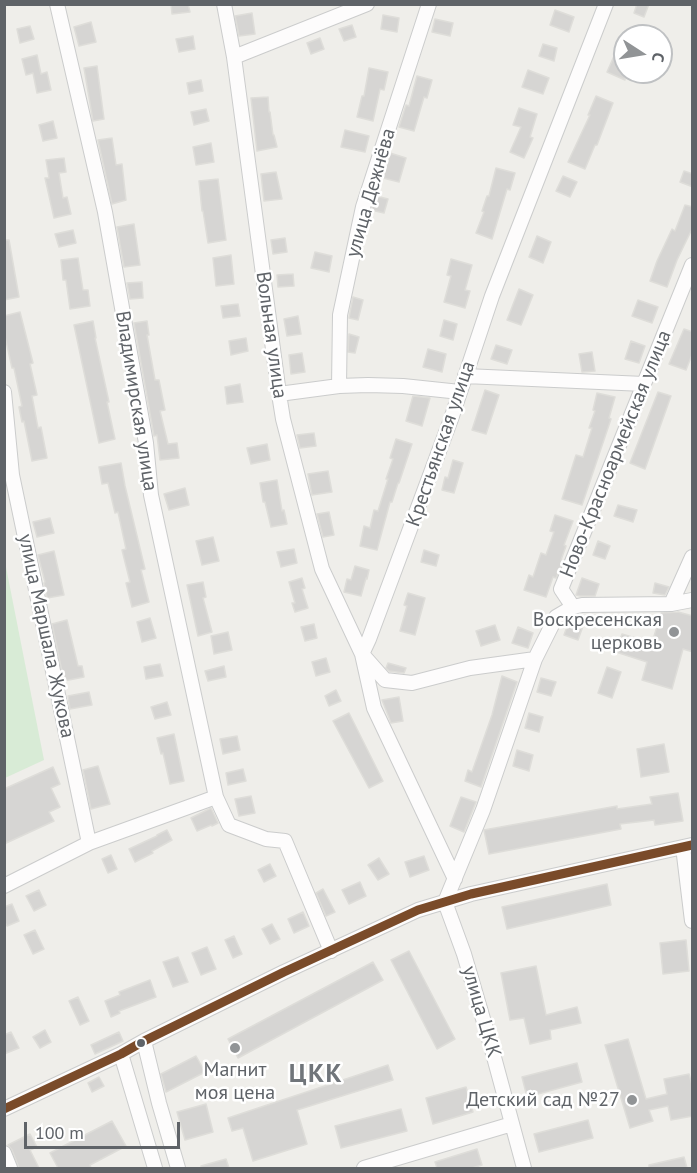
<!DOCTYPE html>
<meta charset="utf-8">
<style>
body{margin:0}
#map{position:relative;width:697px;height:1173px;overflow:hidden;background:#efeeea;font-family:"PT Sans",sans-serif}
canvas{display:block}
.frame{position:absolute;inset:0;border:6px solid #5f6368;pointer-events:none}
.north{position:absolute;left:613px;top:24px;width:60px;height:60px;box-sizing:border-box;background:#fff;border:2px solid #bfc1c3;border-radius:50%;rotate:102deg;font-size:16px;font-weight:700;line-height:24px;text-align:center;color:#5f6368}
.north::after{content:'';display:block;margin:auto;width:21px;height:27px;background:#919496;clip-path:polygon(50% 0,100% 100%,50% 72%,0 100%)}
.scale{position:absolute;left:24px;top:1122px;width:156px;height:27px;box-sizing:border-box;border:3px solid #5f6368;border-top:0;padding-left:8px;font-size:18px;line-height:21px;white-space:nowrap;color:#5f6368;-webkit-text-stroke:4px #fff;paint-order:stroke}
</style>
<div id="map">
<canvas width="697" height="1173"></canvas>
<div class="frame"></div>
<div class="north">С</div>
<div class="scale">100 m</div>
</div>
<script>
const ctx = document.querySelector('canvas').getContext('2d');
ctx.lineJoin = 'round';
function paint(path, color) { ctx.fillStyle = color; ctx.fill(path, 'evenodd'); }
const shape = rows => new Path2D(rows.map(r => 'M' + r).join(''));
function trace(path, color, width, dash) { ctx.strokeStyle = color; ctx.lineWidth = width; ctx.lineCap = dash ? 'butt' : 'round'; ctx.setLineDash(dash || []); ctx.stroke(path); }
function drawText(font, color, halo, rows, align = 'center') {
  ctx.font = font + ' "PT Sans",sans-serif'; ctx.lineWidth = 5; ctx.setLineDash([]); ctx.textBaseline = 'middle'; ctx.strokeStyle = halo; ctx.fillStyle = color; for (const [text, x, y, turn = 0] of rows) {
    ctx.save(); ctx.translate(x, y); ctx.rotate((+turn || 0) * Math.PI / 180); ctx.textAlign = isNaN(turn) ? turn : align; if (halo) ctx.strokeText(text, 0, 0); ctx.fillText(text, 0, 0); ctx.restore();
  }
}
const green = shape([
 [5,562,44,760,5,778]
]);
const building = shape([
 [171,4,188,4,190,12,172,14,171,4],
 [637,4,649,4,644,17,634,13,637,4],
 [555,10,574,17,569,32,550,25,555,10],
 [252,13,255,34,239,36,235,16,252,13],
 [383,15,399,18,397,32,381,29,383,15],
 [435,19,453,23,450,36,432,32,435,19],
 [91,22,96,42,79,46,74,27,91,22],
 [352,25,356,37,344,41,339,29,352,25],
 [30,26,34,39,20,43,17,29,30,26],
 [625,31,625,80,607,72,625,31],
 [193,36,195,49,179,52,176,39,193,36],
 [320,38,324,49,311,54,307,43,320,38],
 [543,44,557,48,554,61,539,56,543,44],
 [37,55,41,74,47,72,51,90,37,93,33,73,26,75,22,59,37,55],
 [97,66,104,119,93,121,84,68,97,66],
 [369,68,388,72,384,90,380,89,373,121,357,117,362,96,364,96,369,68],
 [528,70,549,78,543,94,522,87,528,70],
 [417,76,432,80,427,98,424,97,414,131,399,127,406,105,409,106,417,76],
 [201,80,203,91,189,94,187,83,201,80],
 [596,96,613,103,597,145,595,145,585,169,568,162,590,115,588,115,596,96],
 [268,97,269,112,270,112,273,135,274,135,277,147,257,151,251,98,268,97],
 [519,108,537,114,530,137,533,138,524,158,510,152,521,127,513,125,519,108],
 [206,109,209,121,194,125,191,112,206,109],
 [53,121,57,138,43,141,39,125,53,121],
 [345,130,369,136,365,152,341,147,345,130],
 [112,138,116,165,122,164,126,200,112,204,98,140,112,138],
 [211,143,214,162,196,165,193,147,211,143],
 [390,153,406,158,399,182,383,178,390,153],
 [64,158,66,172,59,173,63,198,67,197,71,214,54,218,45,178,49,178,46,160,64,158],
 [496,168,515,173,510,190,507,189,492,239,476,233,484,212,482,211,487,196,489,196,496,168],
 [684,171,693,174,693,187,680,182,684,171],
 [276,172,282,199,264,201,261,174,276,172],
 [563,176,577,182,570,197,556,191,563,176],
 [218,179,226,240,208,243,203,211,202,211,199,181,218,179],
 [376,196,388,199,384,213,371,210,376,196],
 [685,205,693,207,693,227,677,260,667,287,650,281,657,261,672,229,675,231,685,205],
 [134,224,140,265,124,267,117,227,134,224],
 [73,230,76,243,59,247,55,234,73,230],
 [537,236,551,242,543,263,529,257,537,236],
 [285,238,287,252,273,254,271,240,285,238],
 [4,240,9,240,19,297,4,300,4,240],
 [315,252,332,256,329,272,311,268,315,252],
 [231,255,234,284,216,286,213,258,231,255],
 [78,258,83,290,88,290,90,306,70,309,66,280,63,280,61,260,78,258],
 [451,259,472,265,465,290,470,291,465,308,444,302,451,276,447,275,451,259],
 [293,274,294,286,278,287,277,275,293,274],
 [142,282,143,298,130,299,127,283,142,282],
 [519,289,533,295,521,325,507,320,519,289],
 [353,297,363,300,358,320,349,318,353,297],
 [638,300,658,307,652,323,632,316,638,300],
 [238,304,240,316,223,318,221,306,238,304],
 [20,312,33,363,30,364,37,395,32,396,38,428,41,427,47,458,32,461,24,421,22,422,19,407,22,406,14,368,12,368,4,332,4,316,20,312],
 [298,316,301,334,287,336,284,319,298,316],
 [444,320,457,324,453,340,440,336,444,320],
 [93,321,96,338,95,338,109,402,107,402,115,439,99,443,74,325,93,321],
 [147,321,149,335,147,335,155,380,159,380,165,410,160,411,168,444,177,443,179,458,160,460,157,435,154,436,134,323,147,321],
 [684,329,693,332,693,352,686,370,669,364,684,329],
 [349,334,359,337,355,353,348,352,349,334],
 [246,338,248,351,231,355,229,341,246,338],
 [631,341,645,346,639,363,625,359,631,341],
 [496,345,512,350,507,364,491,359,496,345],
 [428,349,446,354,442,372,423,367,428,349],
 [592,352,595,371,582,372,579,354,592,352],
 [302,353,305,372,291,374,289,355,302,353],
 [240,384,243,402,227,404,225,387,240,384],
 [485,390,499,395,486,434,472,430,485,390],
 [658,392,671,396,645,469,630,463,658,392],
 [597,393,615,397,609,418,611,419,582,505,562,499,576,455,583,457,592,428,589,428,595,411,593,410,597,393],
 [413,396,430,398,422,426,406,421,413,396],
 [314,433,316,446,300,448,297,435,314,433],
 [396,439,412,444,399,483,398,483,392,502,390,502,377,550,360,546,364,526,370,528,374,510,378,511,388,479,386,479,393,459,390,458,396,439],
 [267,444,270,460,251,464,247,448,267,444],
 [453,460,463,463,454,493,442,490,445,477,448,478,453,460],
 [121,463,125,486,145,569,141,570,149,602,132,607,126,583,130,582,122,550,126,549,118,512,115,513,108,483,102,484,99,467,121,463],
 [328,471,332,492,312,495,308,474,328,471],
 [277,480,282,511,284,510,287,524,271,527,265,502,263,502,260,483,277,480],
 [185,488,189,505,169,510,164,494,185,488],
 [618,505,637,510,633,522,614,516,618,505],
 [329,512,334,535,323,537,317,514,329,512],
 [555,515,573,521,564,545,566,546,561,560,563,561,556,578,553,577,546,597,524,590,529,575,533,577,541,553,546,555,554,532,550,531,555,515],
 [50,518,54,533,37,537,33,522,50,518],
 [213,537,219,561,202,565,196,541,213,537],
 [598,541,610,546,605,559,593,555,598,541],
 [294,549,297,563,281,567,277,552,294,549],
 [424,550,439,555,436,566,421,562,424,550],
 [54,551,64,595,47,598,44,583,45,582,38,555,54,551],
 [355,566,369,570,367,579,366,578,361,596,344,592,347,579,351,580,355,566],
 [302,578,305,588,302,589,308,608,295,612,292,603,295,603,289,582,302,578],
 [582,578,599,584,595,596,580,596,576,595,582,578],
 [203,582,206,597,203,598,212,632,198,636,187,585,203,582],
 [655,583,669,587,665,595,653,593,655,583],
 [408,593,425,598,415,635,400,631,407,606,404,605,408,593],
 [678,612,693,616,693,652,683,649,672,689,642,680,647,662,616,652,622,634,652,643,661,613,678,612],
 [150,618,156,638,142,642,137,622,150,618],
 [67,620,78,666,82,666,84,677,64,681,52,624,67,620],
 [569,621,583,626,578,640,564,635,569,621],
 [314,624,317,638,305,641,301,627,314,624],
 [495,625,500,640,481,646,476,631,495,625],
 [518,627,533,633,528,648,512,643,518,627],
 [228,632,232,650,214,654,211,636,228,632],
 [326,658,330,672,316,676,312,662,326,658],
 [388,663,406,668,404,673,389,671,386,668,388,663],
 [160,664,163,676,146,679,144,667,160,664],
 [224,666,226,677,208,681,205,671,224,666],
 [607,667,621,672,612,698,598,693,607,667],
 [502,676,517,682,481,787,465,781,468,770,472,772,492,715,502,676],
 [541,678,556,682,551,696,537,692,541,678],
 [336,690,341,701,329,706,325,696,336,690],
 [89,692,92,705,70,709,68,696,89,692],
 [399,697,403,721,391,723,382,700,399,697],
 [167,702,171,715,155,719,151,707,167,702],
 [349,713,383,781,369,788,333,721,349,713],
 [529,713,543,717,539,732,525,728,529,713],
 [174,734,184,781,170,784,163,753,161,754,157,738,174,734],
 [237,736,240,750,223,754,220,739,237,736],
 [664,744,669,772,641,777,637,749,664,744],
 [517,750,533,755,529,771,513,766,517,750],
 [98,766,110,804,91,809,83,770,98,766],
 [53,767,60,784,51,788,60,807,49,812,54,821,4,844,4,789,53,767],
 [243,769,246,781,228,785,226,773,243,769],
 [678,793,683,821,655,825,654,820,620,824,621,829,489,854,484,830,617,806,617,809,652,804,650,797,678,793],
 [251,796,255,813,239,816,235,799,251,796],
 [461,797,476,802,464,832,450,826,461,797],
 [211,808,218,823,212,826,211,825,197,831,191,818,211,808],
 [167,830,172,840,152,851,153,853,135,862,129,849,157,836,157,835,167,830],
 [111,855,117,869,108,873,102,859,111,855],
 [424,856,429,870,410,877,405,862,424,856],
 [379,858,389,874,378,880,368,865,379,858],
 [270,864,276,876,264,882,258,870,270,864],
 [360,882,366,896,349,904,342,890,360,882],
 [607,884,611,905,507,929,502,907,607,884],
 [323,889,335,912,326,916,316,893,323,889],
 [39,890,46,905,34,911,26,896,39,890],
 [12,904,19,921,7,926,4,920,4,907,12,904],
 [303,912,309,926,294,933,288,919,303,912],
 [272,924,280,939,270,944,262,929,272,924],
 [35,930,44,949,33,954,24,935,35,930],
 [234,936,242,954,233,958,225,940,234,936],
 [686,940,689,971,663,974,660,943,686,940],
 [207,947,216,969,201,975,192,953,207,947],
 [409,951,455,1039,437,1049,391,960,409,951],
 [178,957,188,982,173,987,163,962,178,957],
 [373,962,383,980,238,1058,228,1039,373,962],
 [536,966,546,1015,577,1007,581,1023,550,1030,551,1039,530,1044,524,1018,510,1020,501,973,536,966],
 [150,980,156,997,119,1011,120,1013,111,1017,105,1001,120,995,119,992,150,980],
 [78,997,89,1021,80,1025,69,1001,78,997],
 [45,1030,51,1042,40,1048,33,1037,45,1030],
 [11,1032,19,1048,4,1054,4,1035,11,1032],
 [119,1032,123,1041,95,1054,91,1045,119,1032],
 [628,1039,646,1099,667,1094,664,1079,689,1074,693,1088,693,1116,671,1120,668,1106,649,1110,653,1121,630,1128,605,1045,628,1039],
 [196,1056,205,1072,166,1092,161,1074,196,1056],
 [577,1063,582,1082,527,1097,522,1077,577,1063],
 [388,1065,393,1080,297,1110,307,1144,253,1161,243,1128,232,1131,228,1118,388,1065],
 [99,1077,104,1086,92,1092,88,1083,99,1077],
 [466,1087,473,1112,433,1124,426,1098,466,1087],
 [206,1104,213,1132,185,1140,177,1112,206,1104],
 [401,1109,407,1131,341,1148,335,1126,401,1109],
 [588,1120,593,1138,539,1152,534,1134,588,1120],
 [112,1121,126,1146,90,1165,91,1168,58,1168,50,1153,112,1121],
 [30,1134,37,1147,30,1150,39,1168,19,1168,12,1150,8,1145,30,1134],
 [477,1149,482,1165,472,1168,437,1168,435,1162,477,1149],
 [684,1157,687,1168,649,1168,649,1165,684,1157],
 [226,1159,229,1168,201,1168,201,1166,226,1159]
]);
const minor = shape([
 [224,4,234,57,279,394,283,419,322,569,362,654,385,680,412,683,470,668,535,659],
 [234,57,367,4],
 [465,376,644,384],
 [339,386,340,315,363,207,429,4],
 [4,392,12,475,89,843],
 [279,394,339,386,368,385,403,386,460,392],
 [671,604,692,557],
 [573,607,582,605,671,604,692,600],
 [216,797,229,825,266,839,285,841,331,951],
 [683,847,692,921],
 [455,879,374,708,362,654,369,639,451,419,492,296,606,4],
 [4,886,89,843,216,797,151,495,146,443,105,212,57,4],
 [144,1041,159,1103,178,1168],
 [121,1054,155,1168],
 [4,1109,121,1054,144,1041,284,972,418,910,471,894,692,845],
 [4,1153,10,1168],
 [364,1168,512,1124],
 [524,1168,491,1046,464,954,445,902,483,810,535,659,556,617,573,607,561,589,692,265]
]);
const bus1 = shape([
 [4,1109,121,1054,144,1041,284,972,418,910,471,894,692,845]
]);
const markers = [
 [674,632,6,"#919496"],
 [141,1043,5,"#5f6368"],
 [235,1048,6,"#919496"],
 [632,1100,6,"#919496"]
];
const streetNames = [
 ["улица Дежнёва",371,193,-74],
 ["Вольная улица",271,335,82],
 ["Владимирская улица",136,401,81],
 ["Крестьянская улица",441,444,-71],
 ["Ново-Красноармейская улица",616,454,-68],
 ["улица Маршала Жукова",46,636,78],
 ["улица ЦКК",481,1012,74]
];
const poiNames = [
 ["Воскресенская",662,620],
 ["церковь",662,643],
 ["Магнит",235,1070,"center"],
 ["моя цена",235,1093,"center"],
 ["Детский сад №27",620,1100]
];
const districtNames = [
 ["ЦКК",316,1075]
];
paint(green, '#d8ebd6');
paint(building, '#d6d5d3');
trace(building, '#deddd9', 1.5);
trace(minor, '#cbcccc', 16);
trace(minor, '#fdfcfc', 14);
trace(bus1, '#7a4b2a', 9);
for (const [x, y, r, color] of markers) { const dot = new Path2D(); dot.arc(x, y, r, 0, 2 * Math.PI); ctx.fillStyle = color; ctx.fill(dot); trace(dot, '#fff', 2); }
drawText('20px', '#5f6368', '#fff', streetNames);
drawText('20px', '#5f6368', '#fff', poiNames, 'right');
ctx.letterSpacing = '1.5px';
drawText('bold 26px', '#70757a', '#fff', districtNames);
ctx.letterSpacing = '0px';
</script>
